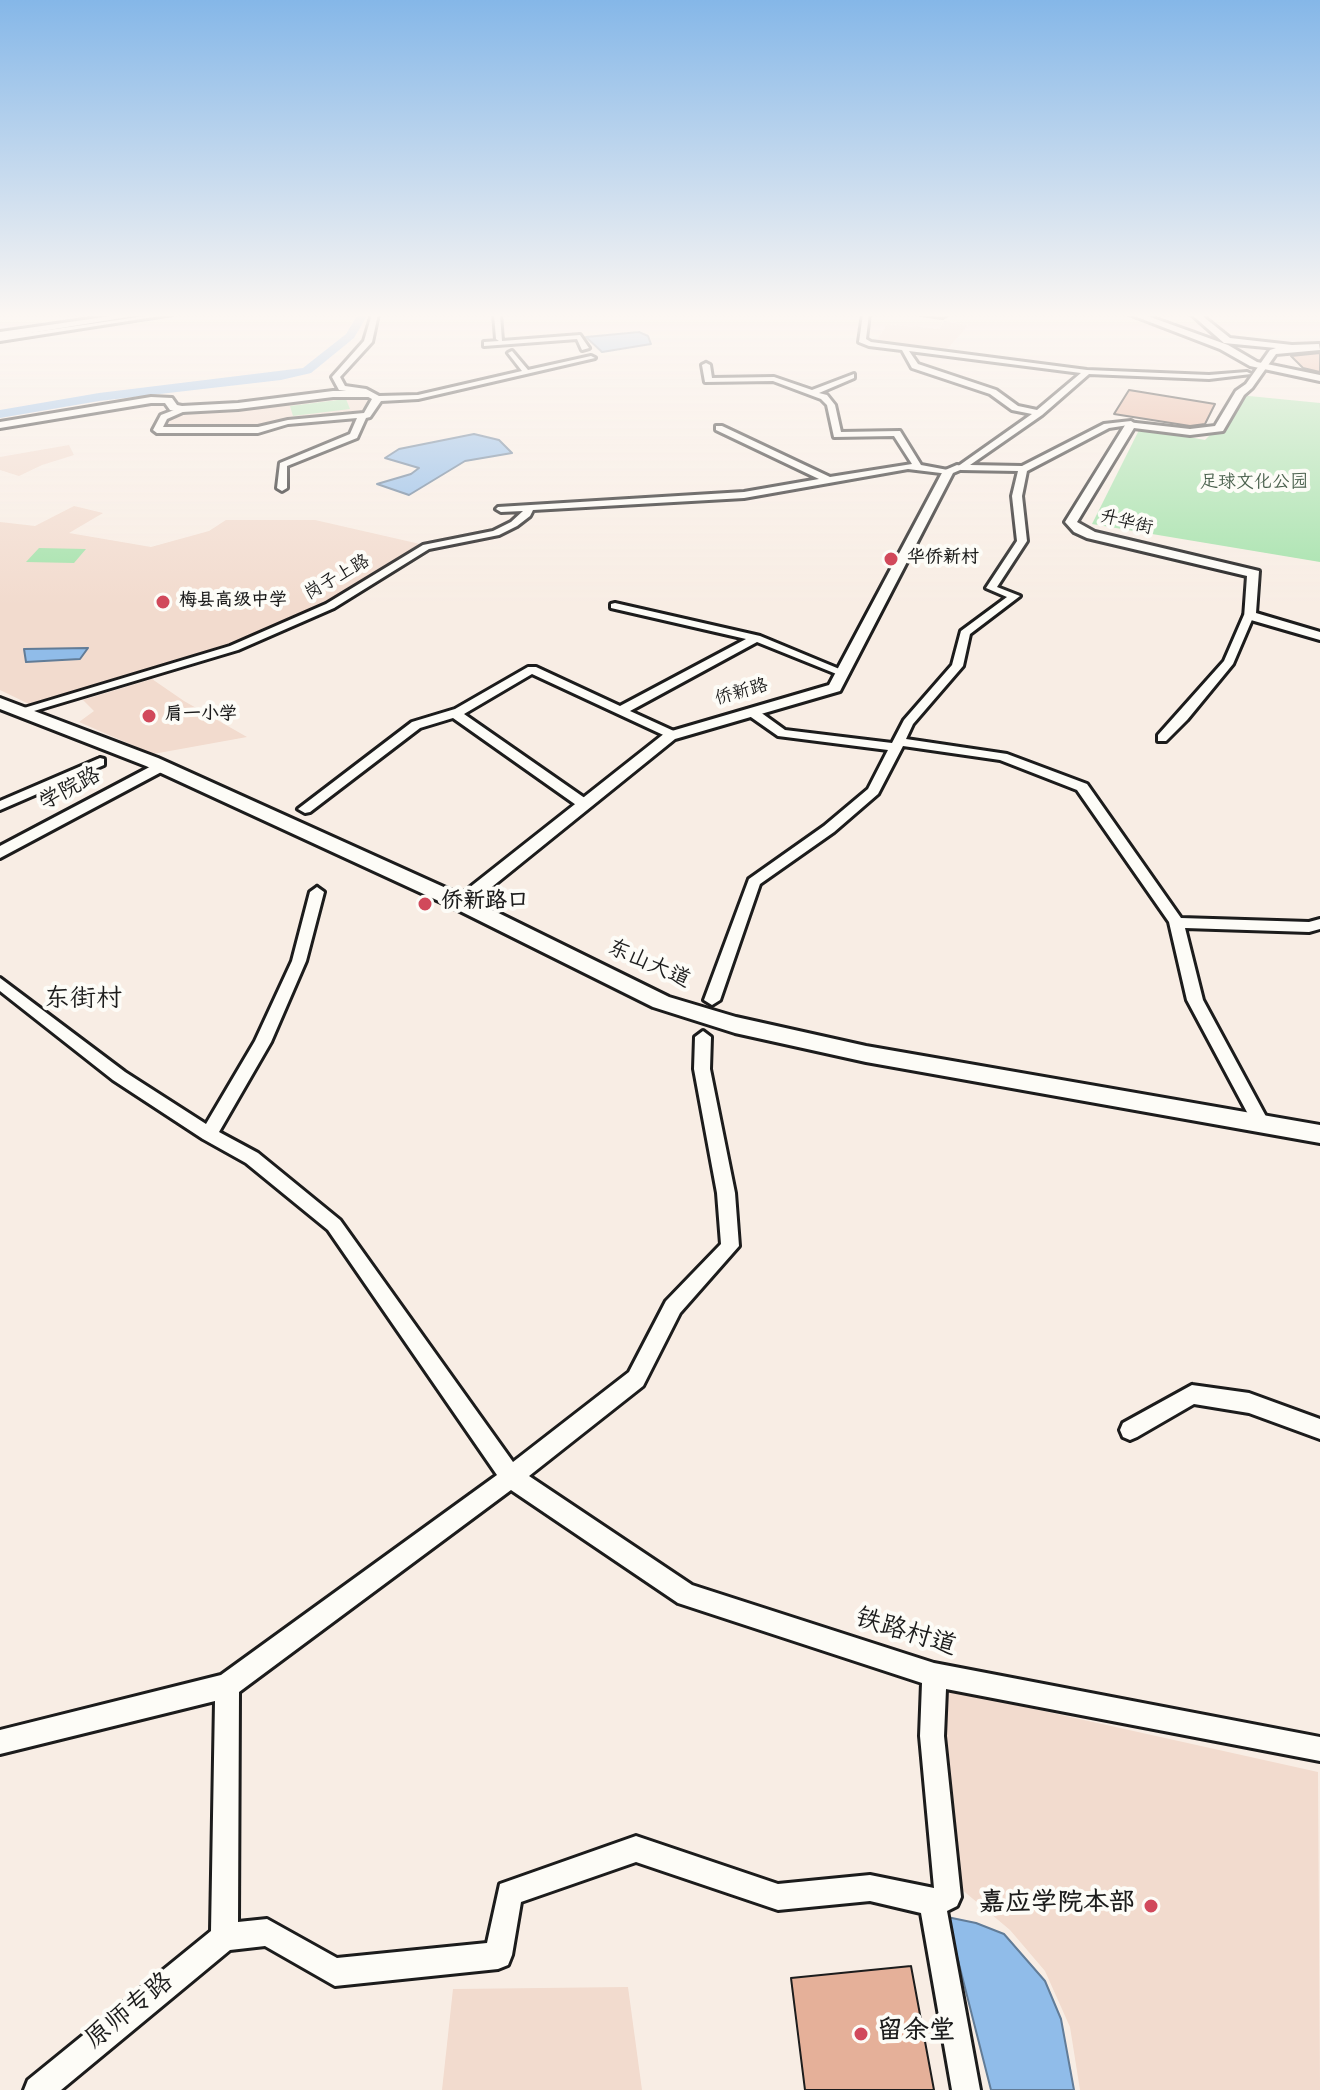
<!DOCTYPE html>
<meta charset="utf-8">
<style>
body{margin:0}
canvas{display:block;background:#f8ede4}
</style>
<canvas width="1320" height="2090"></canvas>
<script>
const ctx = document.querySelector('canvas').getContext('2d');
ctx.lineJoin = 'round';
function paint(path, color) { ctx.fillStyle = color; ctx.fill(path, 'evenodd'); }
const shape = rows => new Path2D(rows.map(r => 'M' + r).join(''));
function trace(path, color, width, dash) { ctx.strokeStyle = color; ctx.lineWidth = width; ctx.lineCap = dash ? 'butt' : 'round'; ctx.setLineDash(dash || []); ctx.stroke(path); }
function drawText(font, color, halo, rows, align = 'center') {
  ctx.font = font + ' "Gochi Hand","LXGW WenKai TC",sans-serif'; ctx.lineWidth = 8; ctx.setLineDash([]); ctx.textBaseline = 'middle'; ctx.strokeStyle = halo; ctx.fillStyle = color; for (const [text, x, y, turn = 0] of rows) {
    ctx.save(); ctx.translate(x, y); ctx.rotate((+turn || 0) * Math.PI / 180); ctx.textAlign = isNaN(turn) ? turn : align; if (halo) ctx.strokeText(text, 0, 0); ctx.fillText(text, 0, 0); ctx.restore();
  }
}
const built = shape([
 [944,321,968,325,944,353,875,344,887,324,939,329],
 [332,396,358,396,373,403,362,414,293,418,250,429,162,428,166,419,199,408],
 [69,445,74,455,42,465,19,476,0,470,0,457],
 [74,506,103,513,69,533,151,547,209,531,226,520,315,520,420,544,299,618,237,644,31,705,0,690,0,522,35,526],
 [152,679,184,701,247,737,153,754,79,722,94,711,83,700],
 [940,1688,1318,1772,1320,2090,1080,2090,1070,2027,1045,1971,1010,1930,954,1883],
 [628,1987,642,2090,442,2090,453,1989]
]);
const green = shape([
 [1239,395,1320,403,1320,562,1092,524,1140,428,1205,440,1222,423],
 [346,399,350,409,293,416,290,406],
 [39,548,86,549,74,563,26,562]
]);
const water = shape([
 [639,332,648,336,651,344,602,352,586,337,639,332],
 [474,434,499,440,512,453,465,461,409,495,377,484,411,474,419,468,385,458,399,449,474,434],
 [88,648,80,659,26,662,24,649,88,648],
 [947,1917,976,1923,1004,1934,1045,1981,1061,2019,1074,2090,991,2090,947,1917]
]);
const river = shape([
 [358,314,368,314,354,338,311,373,281,380,99,401,0,418,0,410,99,393,303,368,346,334,358,314]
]);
const building = shape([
 [1320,353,1320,372,1303,368,1291,356,1320,353],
 [1129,390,1215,404,1205,424,1190,426,1114,414,1129,390],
 [911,1966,934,2090,805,2090,791,1978,911,1966]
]);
const minor = shape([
 [159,314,173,314,0,341,0,337,159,314],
 [372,314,378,314,372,342,340,377,345,386,366,389,379,396,418,395,522,371,508,353,512,351,528,370,591,356,595,358,418,399,381,401,370,417,366,418,357,438,287,466,287,488,282,491,277,488,280,463,350,434,357,418,288,424,258,433,157,433,153,430,161,415,182,407,185,411,167,419,163,427,258,427,288,420,364,413,372,399,361,393,339,390,332,377,364,341,372,314],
 [494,314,500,314,502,341,580,335,589,348,582,350,577,339,484,346,484,342,499,341,496,339,494,314],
 [863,314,869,314,866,339,871,342,1087,370,1209,375,1247,372,1251,374,1209,379,1089,374,1042,415,970,465,1022,466,1104,424,1131,421,1135,424,1109,428,1027,471,1022,496,1027,541,997,587,1020,596,970,634,963,666,913,724,906,739,1007,754,1087,784,1181,918,1309,922,1320,919,1320,929,1309,932,1185,928,1203,1000,1270,1124,1268,1129,1256,1129,1187,1000,1169,922,1077,790,1000,760,903,746,878,794,834,832,760,884,720,1000,712,1005,704,1000,749,879,824,826,868,789,888,750,778,736,748,715,748,709,756,709,785,730,892,743,904,720,952,665,961,631,1007,597,986,588,1017,541,1012,496,1018,471,961,470,957,467,1032,414,1012,410,990,394,912,368,902,350,869,346,859,342,863,314],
 [909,351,1081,373,1037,410,1018,406,996,390,918,364,909,351],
 [921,314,944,314,946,315,942,317,921,314],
 [706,363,710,365,712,378,774,377,812,390,854,374,854,378,819,393,827,395,835,405,841,432,900,431,921,465,953,471,949,474,908,469,744,498,533,510,530,516,517,526,499,535,429,549,334,608,238,650,24,714,16,714,14,711,230,646,326,604,423,545,493,531,511,522,523,511,501,512,496,509,498,507,744,492,819,479,716,430,716,426,722,426,830,477,912,464,894,436,834,437,827,405,821,399,773,381,705,382,702,365,706,363],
 [615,603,760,636,849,673,839,675,757,642,630,711,676,732,678,735,672,739,532,674,464,714,589,801,589,807,579,807,453,718,420,728,310,812,305,813,298,809,412,722,455,709,528,667,536,667,620,706,746,639,611,608,611,604,615,603],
 [1249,612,1254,615,1233,664,1187,720,1166,741,1158,741,1158,735,1224,661,1244,615,1249,612],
 [100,758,104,759,104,765,0,810,0,801,100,758],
 [317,887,324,892,306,961,271,1042,219,1132,258,1153,340,1220,513,1462,629,1372,666,1301,721,1244,717,1193,694,1069,695,1037,703,1031,711,1037,710,1069,735,1193,739,1246,680,1313,643,1386,529,1476,692,1585,934,1663,1320,1737,1320,1761,946,1689,944,1736,961,1897,957,1906,947,1911,980,2090,952,2090,921,1913,870,1901,778,1910,636,1862,521,1902,512,1955,508,1965,498,1969,335,1986,265,1946,230,1950,61,2090,24,2090,28,2080,211,1931,215,1701,0,1754,0,1730,221,1675,497,1475,328,1230,246,1163,203,1139,113,1080,0,991,0,978,125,1072,206,1124,255,1041,292,961,310,892,317,887],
 [511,1490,678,1603,922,1683,920,1736,934,1888,870,1875,778,1884,636,1836,500,1884,487,1943,337,1958,267,1919,238,1922,239,1692,511,1490],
 [1192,1385,1249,1393,1320,1419,1320,1439,1249,1413,1194,1404,1137,1437,1130,1440,1123,1437,1120,1430,1123,1423,1192,1385]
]);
const tertiary = shape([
 [1191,314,1200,314,1230,338,1292,345,1319,344,1320,350,1276,354,1252,388,1244,395,1223,431,1190,435,1134,428,1077,522,1095,532,1259,571,1256,613,1320,632,1320,640,1244,618,1247,576,1087,538,1074,532,1065,522,1127,422,1190,429,1215,426,1236,391,1246,384,1270,350,1276,348,1224,343,1191,314],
 [333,391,369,391,374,394,369,397,333,397,238,409,182,412,170,410,165,403,151,403,0,428,0,422,151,397,172,398,177,405,182,406,238,403,333,391],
 [957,465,967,467,953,473,840,691,675,739,467,907,455,907,452,903,455,899,665,733,829,685,943,471,957,465],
 [161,761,167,763,167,769,0,858,0,846,161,761]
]);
const secondary = shape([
 [125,314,146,314,0,338,0,332,125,314],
 [1129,314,1142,314,1228,345,1257,362,1320,375,1320,381,1250,366,1220,349,1129,314],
 [0,698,158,758,468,898,669,997,736,1017,866,1046,1320,1125,1320,1143,866,1062,735,1033,653,1007,454,908,146,766,0,709,0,698]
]);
const markers = [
 [891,559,8,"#d1495b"],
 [163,602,8,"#d1495b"],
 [149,716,8,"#d1495b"],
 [425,904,8,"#d1495b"],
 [1151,1906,8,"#d1495b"],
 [861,2034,8,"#d1495b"]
];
const farParknames = [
 ["足球文化公园",1254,484]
];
const farStreetnames = [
 ["升华街",1126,524,14],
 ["岗子上路",338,579,-30],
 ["侨新路",742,694,-16]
];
const farPoinames = [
 ["华侨新村",907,559],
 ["梅县高级中学",179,602],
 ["肩一小学",165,716]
];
const streetNames = [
 ["学院路",71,791,-28],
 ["东山大道",648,966,24]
];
const poiNames = [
 ["侨新路口",441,904]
];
const quarterNames = [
 ["东街村",83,1002]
];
const nearStreetnames = [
 ["铁路村道",905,1635,17],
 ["原师专路",131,2013,-39]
];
const nearPoinames = [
 ["嘉应学院本部",1135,1906],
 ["留余堂",877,2034,"left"]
];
paint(built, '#f2dbce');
paint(green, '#a3e2aa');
paint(water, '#90bce9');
trace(water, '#627c97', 2);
paint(river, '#90bce9');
paint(building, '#e5b099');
trace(building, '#1c1c1c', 2);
trace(minor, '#1c1c1c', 6);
trace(tertiary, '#1c1c1c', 6);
trace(secondary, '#1c1c1c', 6);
paint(minor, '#fdfcf7');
paint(tertiary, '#fdfcf7');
paint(secondary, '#fdfcf7');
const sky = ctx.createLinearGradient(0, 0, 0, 606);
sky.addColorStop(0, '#85b7e8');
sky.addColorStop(0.52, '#fcf7f3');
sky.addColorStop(1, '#fcf7f300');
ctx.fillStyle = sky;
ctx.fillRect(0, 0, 1320, 606);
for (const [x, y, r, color] of markers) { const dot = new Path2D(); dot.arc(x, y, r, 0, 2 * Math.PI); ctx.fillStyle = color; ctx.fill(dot); trace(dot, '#fdfcf7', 3); }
drawText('18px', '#4b614e', '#fdfcf7', farParknames);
drawText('18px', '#1c1c1c', '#fdfcf7', farStreetnames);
drawText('bold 18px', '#1c1c1c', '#fdfcf7', farPoinames, 'left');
drawText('22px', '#1c1c1c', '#fdfcf7', streetNames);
drawText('bold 22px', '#1c1c1c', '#fdfcf7', poiNames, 'left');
drawText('26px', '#1c1c1c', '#fdfcf7', quarterNames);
drawText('26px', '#1c1c1c', '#fdfcf7', nearStreetnames);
drawText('bold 26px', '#1c1c1c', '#fdfcf7', nearPoinames, 'right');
</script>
